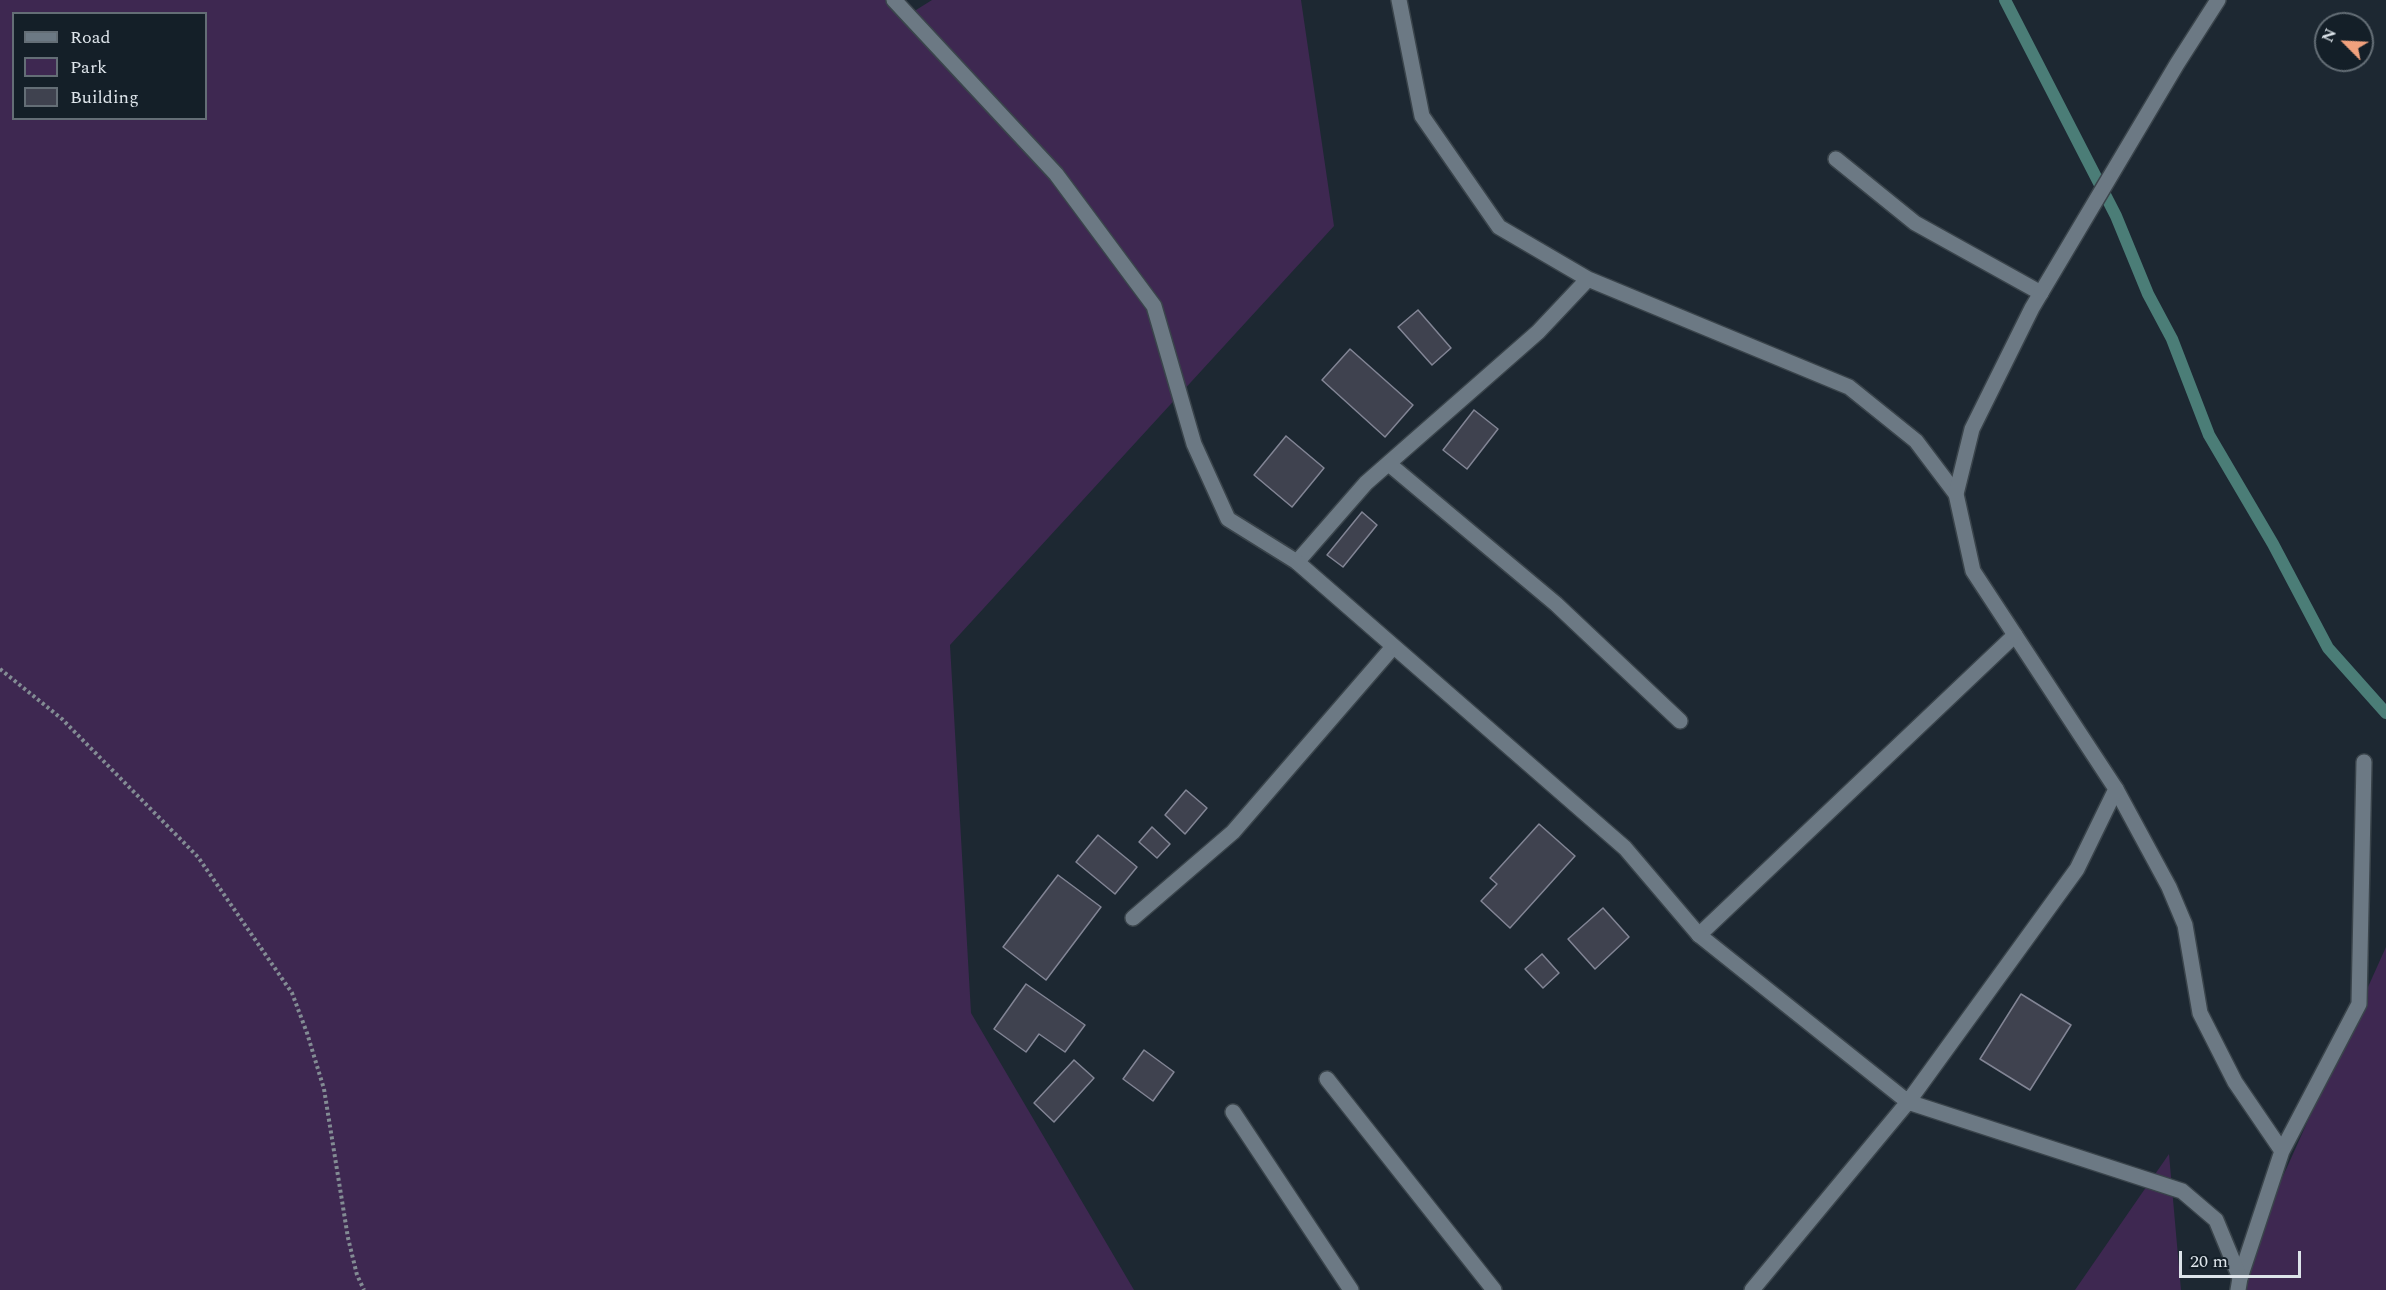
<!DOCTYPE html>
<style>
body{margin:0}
#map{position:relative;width:2386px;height:1290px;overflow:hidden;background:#1d2832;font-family:Spectral,serif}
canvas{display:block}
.legend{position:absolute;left:12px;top:12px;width:195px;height:108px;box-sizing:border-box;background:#141f28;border:2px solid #646e76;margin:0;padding:8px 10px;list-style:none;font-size:18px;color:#dde4ea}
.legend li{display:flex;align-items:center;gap:12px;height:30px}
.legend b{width:30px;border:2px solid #646e76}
.north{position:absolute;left:2314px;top:12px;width:60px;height:60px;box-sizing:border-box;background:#141f28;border:2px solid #646e76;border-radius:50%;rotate:294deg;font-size:16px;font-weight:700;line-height:24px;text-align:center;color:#dde4ea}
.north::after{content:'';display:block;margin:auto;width:21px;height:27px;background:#f1a17d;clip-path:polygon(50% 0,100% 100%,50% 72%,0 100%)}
.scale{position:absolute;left:2179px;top:1251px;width:122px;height:27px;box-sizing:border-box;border:3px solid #dde4ea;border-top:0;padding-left:8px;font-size:18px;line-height:21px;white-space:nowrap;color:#dde4ea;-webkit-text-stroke:4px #141f28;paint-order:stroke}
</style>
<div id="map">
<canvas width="2386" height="1290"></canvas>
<ul class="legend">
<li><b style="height:8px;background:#6c7984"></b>Road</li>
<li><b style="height:16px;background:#3e2851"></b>Park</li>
<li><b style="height:16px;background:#3f424f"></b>Building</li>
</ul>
<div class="north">N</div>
<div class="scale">20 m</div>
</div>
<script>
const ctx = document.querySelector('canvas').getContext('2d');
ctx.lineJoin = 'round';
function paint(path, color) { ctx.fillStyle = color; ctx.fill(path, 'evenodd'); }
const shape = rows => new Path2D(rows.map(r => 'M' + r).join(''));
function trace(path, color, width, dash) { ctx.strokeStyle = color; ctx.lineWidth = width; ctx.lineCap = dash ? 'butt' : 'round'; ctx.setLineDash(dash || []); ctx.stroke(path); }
const green = shape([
 [0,0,893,0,908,15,932,0,1301,0,1334,226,950,645,971,1013,1134,1290,0,1290],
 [14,14,206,14,206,118,14,118],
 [2386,947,2386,1290,2244,1290,2248,1254],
 [2169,1154,2181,1290,2075,1290]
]);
const stream = shape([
 [2005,0,2116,216,2148,294,2172,339,2209,435,2273,544,2328,648,2386,713]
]);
const building = shape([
 [1418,310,1451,348,1432,365,1398,327,1418,310],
 [1350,349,1413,405,1385,437,1322,380,1350,349],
 [1474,410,1498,429,1467,469,1443,450,1474,410],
 [1286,436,1324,468,1292,507,1254,475,1286,436],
 [1362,512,1377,525,1343,567,1327,555,1362,512],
 [1186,790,1207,808,1185,834,1165,815,1186,790],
 [1539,824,1575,856,1510,928,1481,901,1497,884,1490,878,1539,824],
 [1152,827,1170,844,1157,858,1139,842,1152,827],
 [1098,835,1137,867,1115,894,1076,862,1098,835],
 [1058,875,1101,907,1046,980,1003,947,1058,875],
 [1603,908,1629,937,1595,969,1568,939,1603,908],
 [1542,954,1559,973,1543,988,1525,969,1542,954],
 [1026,984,1085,1025,1065,1052,1039,1034,1026,1052,994,1029,1026,984],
 [2021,994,2071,1025,2030,1090,1980,1059,2021,994],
 [1144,1050,1174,1072,1153,1101,1123,1079,1144,1050],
 [1074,1060,1094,1078,1054,1122,1034,1103,1074,1060]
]);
const path = shape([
 [0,669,62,719,198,857,292,993,307,1033,324,1089,348,1238,357,1275,364,1290]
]);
const lane = shape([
 [1399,0,1422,116,1499,227,1588,279,1849,387,1916,441,1956,494],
 [1836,159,1915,223,2041,293],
 [1389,464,1556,604,1680,721],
 [1297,562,1366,483,1538,332,1588,279],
 [2116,789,2169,887,2185,925,2200,1013,2235,1082,2282,1151,2240,1278],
 [1133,918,1233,832,1393,647],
 [1699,935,2015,635],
 [1327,1079,1494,1290],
 [1233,1112,1351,1290],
 [2282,1151,2359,1004,2364,762]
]);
const street = shape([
 [894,0,1056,174,1154,306,1194,444,1228,519,1297,562,1625,848,1699,935,1908,1102,2182,1191,2216,1220,2240,1278,2238,1290],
 [1752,1290,1908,1102,2077,869,2116,789,1973,571,1956,494,1972,429,2032,308,2177,64,2218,0]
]);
paint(green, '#3e2851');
trace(stream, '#4b7d77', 12);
paint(building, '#3f424f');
trace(building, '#828595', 1.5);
trace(lane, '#3a444b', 18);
trace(street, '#3a444b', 18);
trace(path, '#838c94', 4, [3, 3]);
trace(lane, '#6c7984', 15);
trace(street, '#6c7984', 15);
</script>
